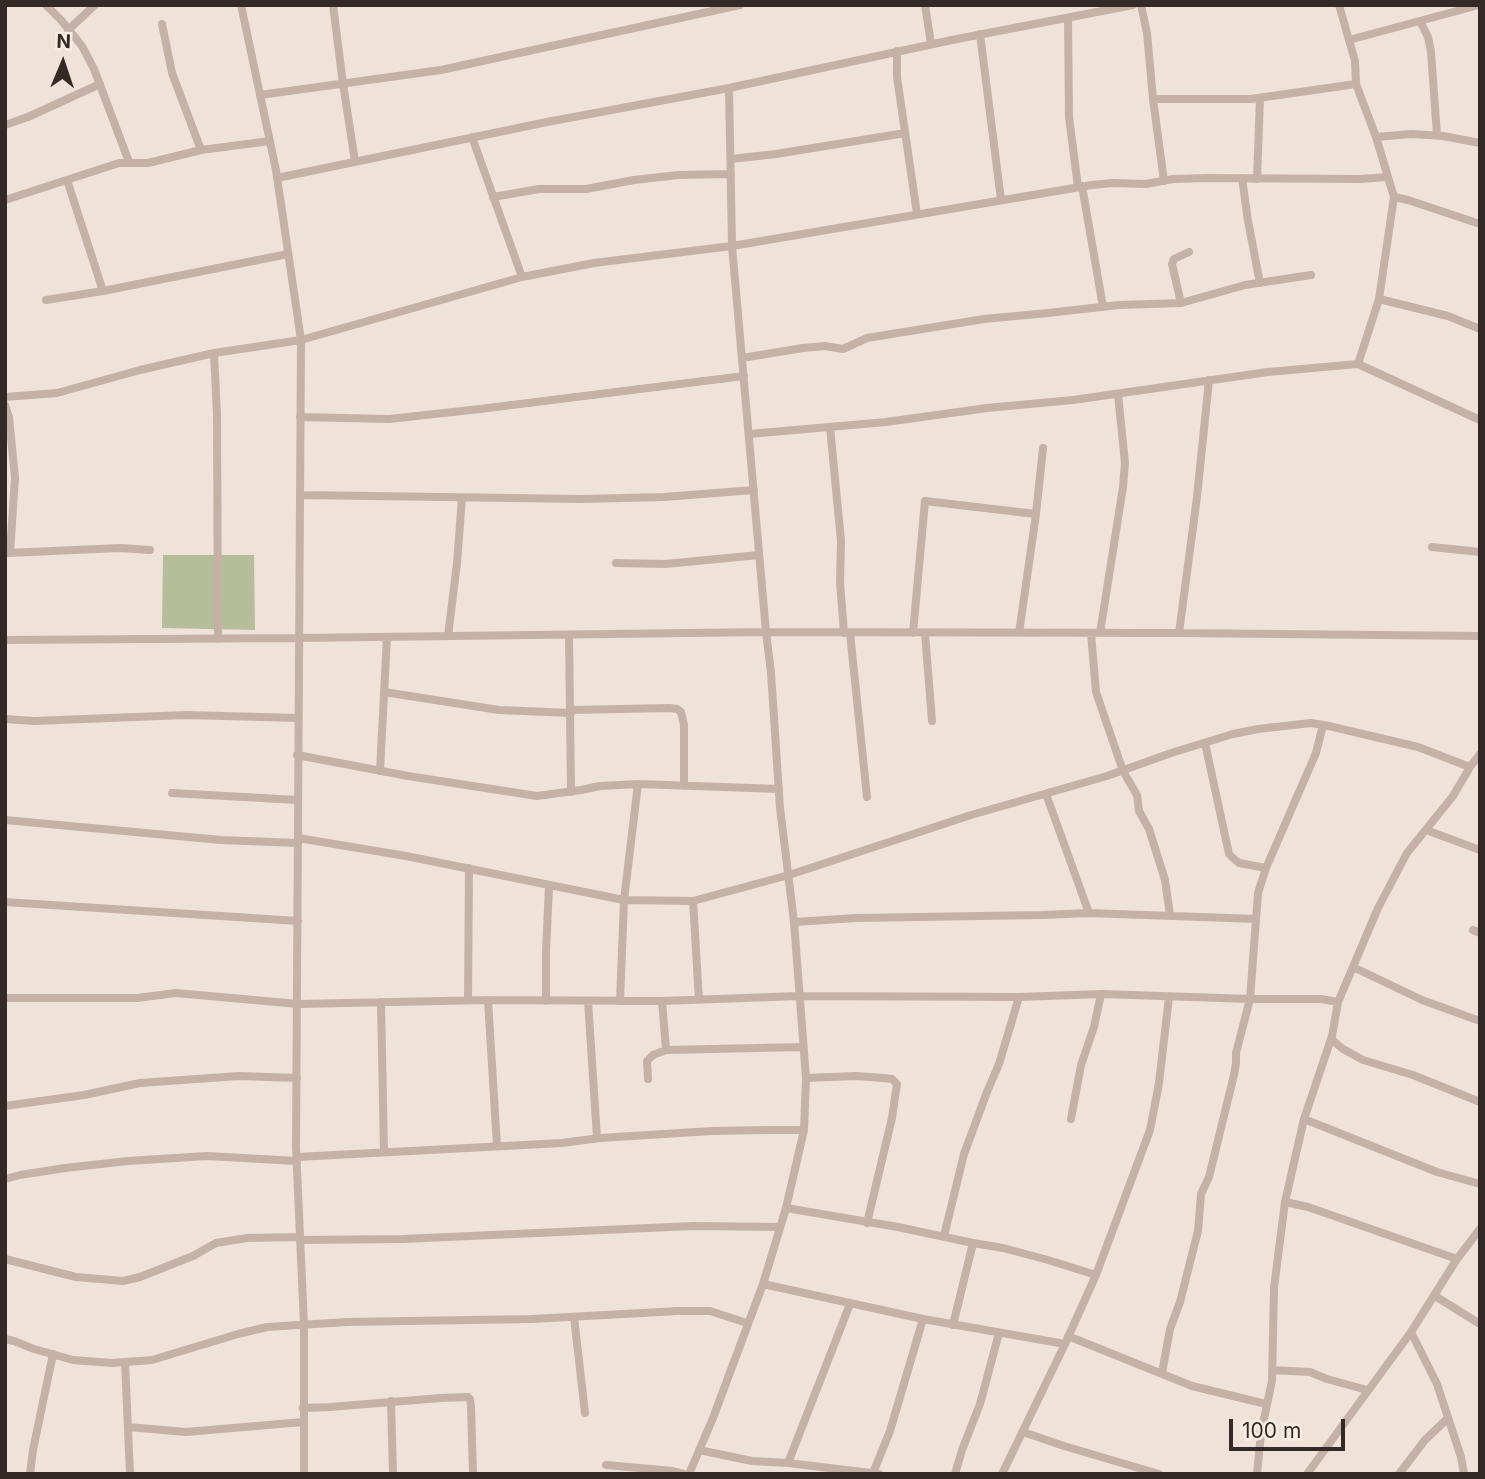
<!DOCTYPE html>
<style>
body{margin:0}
#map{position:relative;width:1485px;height:1479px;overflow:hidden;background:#efe2d9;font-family:Inter,sans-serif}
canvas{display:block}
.frame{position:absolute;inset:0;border:7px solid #332927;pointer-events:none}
.north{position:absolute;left:28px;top:28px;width:70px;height:70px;-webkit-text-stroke:5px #f8ede5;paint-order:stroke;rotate:2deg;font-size:19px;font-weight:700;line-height:28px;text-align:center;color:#332927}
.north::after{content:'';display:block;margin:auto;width:24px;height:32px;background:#332927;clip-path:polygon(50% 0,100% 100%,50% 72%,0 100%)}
.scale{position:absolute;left:1229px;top:1419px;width:116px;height:32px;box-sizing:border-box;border:4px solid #332927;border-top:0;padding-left:9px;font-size:21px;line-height:24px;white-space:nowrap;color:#332927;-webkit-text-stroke:5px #f8ede5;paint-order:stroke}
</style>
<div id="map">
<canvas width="1485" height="1479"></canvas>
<div class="frame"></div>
<div class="north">N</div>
<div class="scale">100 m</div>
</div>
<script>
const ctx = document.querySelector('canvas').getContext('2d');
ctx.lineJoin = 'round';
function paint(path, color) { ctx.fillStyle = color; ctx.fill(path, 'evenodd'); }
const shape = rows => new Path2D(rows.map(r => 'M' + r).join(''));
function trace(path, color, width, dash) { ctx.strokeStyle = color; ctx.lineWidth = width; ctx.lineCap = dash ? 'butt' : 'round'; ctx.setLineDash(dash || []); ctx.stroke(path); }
const green = shape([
 [163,555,254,555,255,630,162,628]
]);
const street = shape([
 [46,5,61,20,82,46,94,69,129,162],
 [241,5,276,170,301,340,296,1147,304,1325,304,1474],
 [333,5,343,84,355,161],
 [925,5,931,44],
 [1141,5,1147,33,1153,99,1164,181],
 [1339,5,1355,61,1356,84,1376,137,1394,197,1379,299],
 [1068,18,1069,117,1078,187],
 [1420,21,1428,37,1431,52,1437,135],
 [162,24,172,73,201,150],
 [68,30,95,5],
 [980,34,1001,200],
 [1349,40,1479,5],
 [897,51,897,77,917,214],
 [260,95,441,70,740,5],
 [1153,99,1251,99,1356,84],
 [5,125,28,117,100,84],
 [472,137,522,277],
 [1376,137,1411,134,1443,136,1480,143],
 [731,159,776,154,905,133],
 [277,178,547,122,729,88,952,40,1133,5],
 [1242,178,1248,221,1260,283],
 [1257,179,1260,98],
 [67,180,103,291],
 [1082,186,1103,307],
 [493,197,539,189,586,189,634,180,678,175,731,174],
 [1394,197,1408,200,1480,224],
 [5,200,119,163,148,163,201,150,270,141],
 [46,300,103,291,288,254],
 [1181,303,1172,264,1174,259,1189,252],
 [214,353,217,414,218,639],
 [742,358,803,348,825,346,843,349,867,338,984,319,1048,313,1119,305,1181,303,1245,285,1311,275],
 [1358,364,1379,299,1448,316,1480,329],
 [5,397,57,393,140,370,214,353,301,340,522,277,594,263,732,246,1092,185,1112,183,1146,184,1173,179,1207,178,1360,179,1388,177],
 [5,405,9,417,15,478,10,553],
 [300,417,389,419,480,409,744,376],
 [830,427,841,541,840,582,844,633],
 [749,434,886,422,987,408,1073,400,1268,372,1358,364,1480,420],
 [300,495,582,499,664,497,754,490],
 [1432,547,1480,552],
 [8,553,120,548,150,550],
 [616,563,665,564,759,555],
 [850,633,867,797],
 [913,633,925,501,1036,514],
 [925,633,932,721],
 [1019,633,1036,514,1043,448],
 [1091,633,1096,692,1123,771,1137,795,1139,811,1149,829,1165,880,1170,915],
 [1100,633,1123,487,1125,463,1118,394],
 [1179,633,1197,497,1209,380],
 [569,635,571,792],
 [448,636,457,563,462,498],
 [5,640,298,638,766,632,1179,633,1480,636],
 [384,692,499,710,571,713],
 [571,710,669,708,677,709,681,712,684,725,684,786],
 [5,719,34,721,186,715,298,718],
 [1205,743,1229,854,1233,858,1239,863,1266,868],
 [297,755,408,776,537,796,581,790,600,786,638,784,779,789],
 [380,771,387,637],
 [172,793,297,800],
 [1046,794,1089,913],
 [5,820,221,840,298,843],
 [1426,830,1480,850],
 [298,838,406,856,624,900,693,901,789,875,971,815,1107,776,1171,753,1233,734,1258,729,1311,723,1329,726,1418,747,1470,767],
 [693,901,699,1000],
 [5,902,298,921],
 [794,922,856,918,1042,915,1089,913,1256,919],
 [1473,930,1480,933],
 [1353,967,1422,1000,1480,1021],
 [5,998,137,998,176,993,298,1004,488,1000,662,1001,799,996,1019,997,1102,994,1250,999,1321,999,1338,1002,1332,1036,1304,1119,1285,1202,1274,1288,1272,1381,1261,1433,1257,1474],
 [468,1000,469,868],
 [488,1000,497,1146],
 [546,1001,546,952,549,886],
 [588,1001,597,1138],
 [620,1001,624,900,638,784],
 [662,1001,666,1050],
 [381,1002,384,1152],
 [1338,1002,1378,908,1407,853,1453,796,1470,767,1480,754],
 [1331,1039,1343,1049,1363,1060,1413,1075,1480,1102],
 [806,1078,856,1076,883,1078,892,1079,897,1084,892,1118,867,1223],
 [648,1079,647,1061,653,1055,666,1050,803,1047],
 [5,1106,84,1095,140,1083,239,1076,297,1078],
 [1071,1119,1081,1065,1094,1027,1101,994],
 [1304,1119,1437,1172,1480,1184],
 [297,1157,562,1143,600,1138,712,1131,767,1130,804,1130],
 [5,1179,20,1175,65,1168,128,1161,207,1156,297,1161],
 [1285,1202,1308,1207,1457,1259],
 [786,1208,898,1227,973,1243,953,1325],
 [944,1236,964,1154,987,1092,999,1064,1019,997],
 [300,1240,403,1239,693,1226,780,1227],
 [973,1243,1003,1248,1048,1260,1096,1275],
 [5,1259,76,1277,123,1281,140,1277,193,1256,216,1243,247,1238,300,1237],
 [763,1284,923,1319,1065,1344,1002,1474],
 [1435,1296,1480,1324],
 [574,1317,585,1413],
 [1411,1332,1437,1384,1461,1457,1464,1474],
 [1068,1336,1192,1386,1266,1404],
 [5,1339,14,1341,34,1349,73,1360,112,1363,152,1360,238,1334,267,1327,347,1322,532,1319,678,1311,710,1311,747,1323],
 [1065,1344,1096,1275,1150,1130,1159,1083,1169,997],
 [125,1362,130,1474],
 [1272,1370,1310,1372,1327,1379,1367,1390],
 [1162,1373,1170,1329,1180,1302,1198,1231,1201,1194,1209,1177,1234,1075,1236,1063,1236,1053,1250,999,1258,893,1266,868,1316,753,1323,725],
 [391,1401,393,1474],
 [303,1408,330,1407,441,1398,468,1397,470,1399,471,1406,473,1474],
 [128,1427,186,1432,303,1422],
 [1023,1432,1064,1446,1159,1474],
 [699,1450,752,1461,788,1463,879,1474],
 [788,1463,850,1304],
 [606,1465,673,1471,684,1474],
 [873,1473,890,1431,923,1319],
 [30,1474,33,1450,53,1354],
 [689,1474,713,1418,763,1284,786,1208,804,1130,806,1078,794,922,780,808,771,673,766,632,732,246,729,88],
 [955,1474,962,1450,980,1404,999,1333],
 [1307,1474,1411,1332,1457,1259,1480,1229],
 [1399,1474,1425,1440,1448,1418]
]);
paint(green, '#b6bd9b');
trace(street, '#c6b1a6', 8);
</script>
